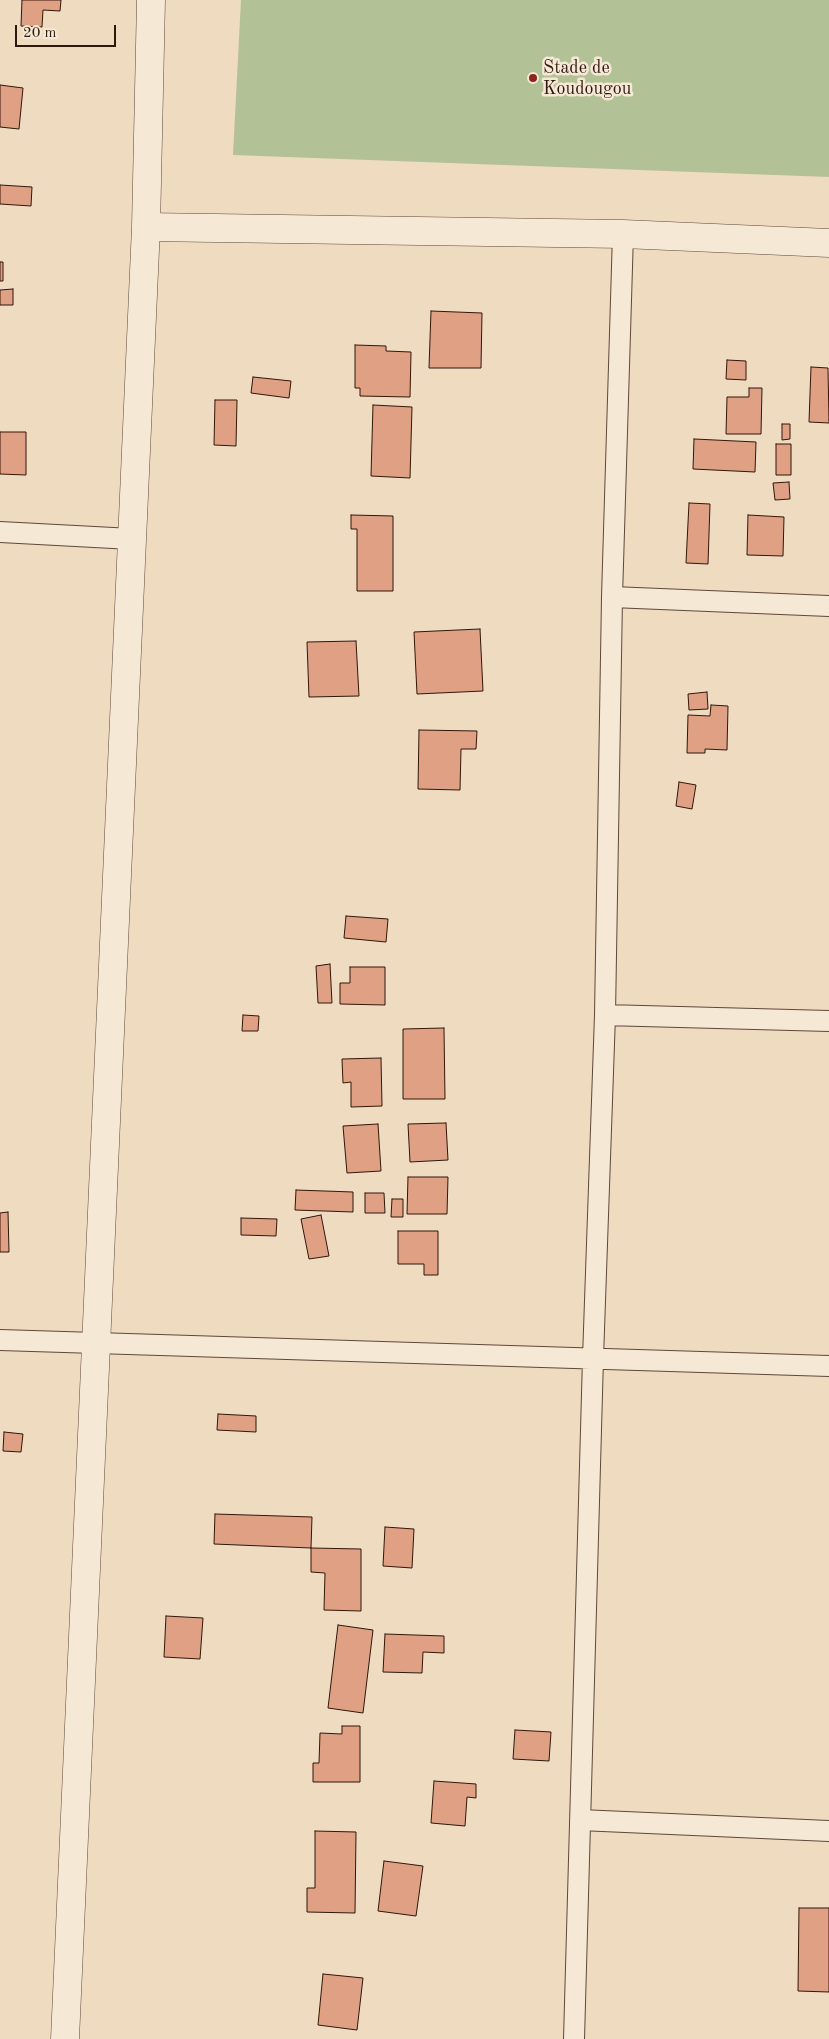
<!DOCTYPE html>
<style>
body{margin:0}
#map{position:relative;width:829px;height:2039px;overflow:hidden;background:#efdbbf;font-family:"Old Standard TT",serif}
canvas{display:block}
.scale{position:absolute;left:15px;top:25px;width:101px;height:22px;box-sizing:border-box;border:2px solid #2e170d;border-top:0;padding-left:6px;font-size:15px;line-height:18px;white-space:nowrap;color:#2e170d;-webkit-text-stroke:4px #f5e8d5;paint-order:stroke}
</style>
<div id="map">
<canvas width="829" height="2039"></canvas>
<div class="scale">20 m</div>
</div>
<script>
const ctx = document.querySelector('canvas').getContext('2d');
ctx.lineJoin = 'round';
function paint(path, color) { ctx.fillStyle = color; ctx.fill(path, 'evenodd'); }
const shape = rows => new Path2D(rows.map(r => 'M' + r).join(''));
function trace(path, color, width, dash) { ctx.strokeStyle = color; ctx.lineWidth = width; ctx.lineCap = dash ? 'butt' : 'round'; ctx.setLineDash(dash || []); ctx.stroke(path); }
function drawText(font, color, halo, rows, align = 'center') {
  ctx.font = font + ' "Old Standard TT",serif'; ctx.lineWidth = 5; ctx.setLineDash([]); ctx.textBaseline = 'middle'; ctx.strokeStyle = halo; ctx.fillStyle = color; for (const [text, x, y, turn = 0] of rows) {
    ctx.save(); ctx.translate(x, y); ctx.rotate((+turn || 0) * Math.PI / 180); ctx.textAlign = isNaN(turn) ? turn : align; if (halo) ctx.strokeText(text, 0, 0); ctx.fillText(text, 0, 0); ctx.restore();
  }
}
const green = shape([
 [241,0,829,0,829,177,233,155]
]);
const building = shape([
 [22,0,61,0,60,11,43,10,42,27,21,26,22,0],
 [0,85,23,88,19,129,0,127,0,85],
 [0,185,32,187,31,206,0,204,0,185],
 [0,262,3,262,3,281,0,281,0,262],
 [13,289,13,305,0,305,0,290,13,289],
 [431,311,482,313,481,368,429,368,431,311],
 [355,345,386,346,386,351,411,352,410,397,360,396,360,388,355,388,355,345],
 [727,360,746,361,746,380,726,379,727,360],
 [811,367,828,368,829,423,809,422,811,367],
 [253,377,291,381,289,398,251,393,253,377],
 [749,388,762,388,761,434,726,434,727,397,749,397,749,388],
 [215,400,237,400,236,446,214,445,215,400],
 [373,405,412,407,410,478,371,476,373,405],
 [782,424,790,424,790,439,782,440,782,424],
 [0,432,26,432,26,475,0,474,0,432],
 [694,439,756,442,755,472,693,469,694,439],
 [776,444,791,444,791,475,776,475,776,444],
 [789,482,790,499,775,500,773,483,789,482],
 [689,503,710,504,708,564,686,563,689,503],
 [351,515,393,516,393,591,357,591,357,529,351,529,351,515],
 [748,515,784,517,783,556,747,555,748,515],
 [480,629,483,691,417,694,414,632,480,629],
 [356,641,359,696,309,697,307,642,356,641],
 [707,692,708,709,689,710,688,694,707,692],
 [711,705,728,706,727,750,705,749,705,753,687,753,688,715,710,716,711,705],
 [419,730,477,731,476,749,461,749,460,790,418,789,419,730],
 [679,782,696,785,692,809,676,806,679,782],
 [346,916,388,919,386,942,344,938,346,916],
 [330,964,332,1003,318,1003,316,966,330,964],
 [350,967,385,967,385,1005,340,1004,340,983,350,983,350,967],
 [243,1015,259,1016,258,1031,242,1031,243,1015],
 [444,1028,445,1099,403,1099,403,1029,444,1028],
 [381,1058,382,1106,351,1107,351,1082,343,1083,342,1059,381,1058],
 [446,1123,448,1160,410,1162,408,1124,446,1123],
 [378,1124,381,1171,347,1173,343,1126,378,1124],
 [408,1177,448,1177,447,1214,407,1214,408,1177],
 [296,1190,353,1192,353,1212,295,1210,296,1190],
 [365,1193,384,1193,385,1213,365,1213,365,1193],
 [392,1199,403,1199,403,1217,391,1217,392,1199],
 [8,1212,9,1252,0,1252,0,1213,8,1212],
 [321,1215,329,1256,309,1259,301,1219,321,1215],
 [241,1218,277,1219,276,1236,241,1235,241,1218],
 [398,1231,438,1231,438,1275,424,1275,424,1264,398,1264,398,1231],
 [218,1414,256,1416,256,1432,217,1430,218,1414],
 [4,1432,23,1434,21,1452,3,1451,4,1432],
 [215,1514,312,1517,311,1548,214,1544,215,1514],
 [385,1527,414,1529,412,1568,383,1566,385,1527],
 [311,1548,361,1549,361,1611,324,1610,325,1573,311,1572,311,1548],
 [166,1616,203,1618,200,1659,164,1657,166,1616],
 [338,1625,373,1630,363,1713,328,1708,338,1625],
 [385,1634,444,1636,444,1653,423,1652,422,1673,383,1672,385,1634],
 [342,1726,360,1726,360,1782,313,1782,313,1763,319,1763,320,1733,342,1734,342,1726],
 [515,1730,551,1732,549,1761,513,1759,515,1730],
 [434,1781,476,1784,476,1798,467,1797,465,1826,431,1823,434,1781],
 [315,1831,356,1832,355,1913,307,1912,307,1888,315,1888,315,1831],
 [384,1861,423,1866,416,1916,378,1911,384,1861],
 [799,1908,829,1908,829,1992,798,1991,799,1908],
 [323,1974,363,1978,357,2030,318,2025,323,1974]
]);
const service = shape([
 [0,532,132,539],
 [612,597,829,606],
 [605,1015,829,1021],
 [0,1340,829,1366],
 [580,1820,829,1831],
 [574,2039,593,1358,605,1015,612,597,623,234]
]);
const minor = shape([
 [146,227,623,234,829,243],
 [65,2039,146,227,151,0]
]);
const markers = [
 [533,78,5,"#8f2418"]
];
const poiNames = [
 ["Stade de",543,68],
 ["Koudougou",543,89]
];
paint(green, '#b3c196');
paint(building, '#e0a084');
trace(building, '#2e170d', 1);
trace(service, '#5e483a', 22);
trace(minor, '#5e483a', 29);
trace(service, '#f5e8d5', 20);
trace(minor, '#f5e8d5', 28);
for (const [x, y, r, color] of markers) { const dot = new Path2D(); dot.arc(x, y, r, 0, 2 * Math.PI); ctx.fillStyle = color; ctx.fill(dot); trace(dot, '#f5e8d5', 2); }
drawText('18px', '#2e170d', '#f5e8d5', poiNames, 'left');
</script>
